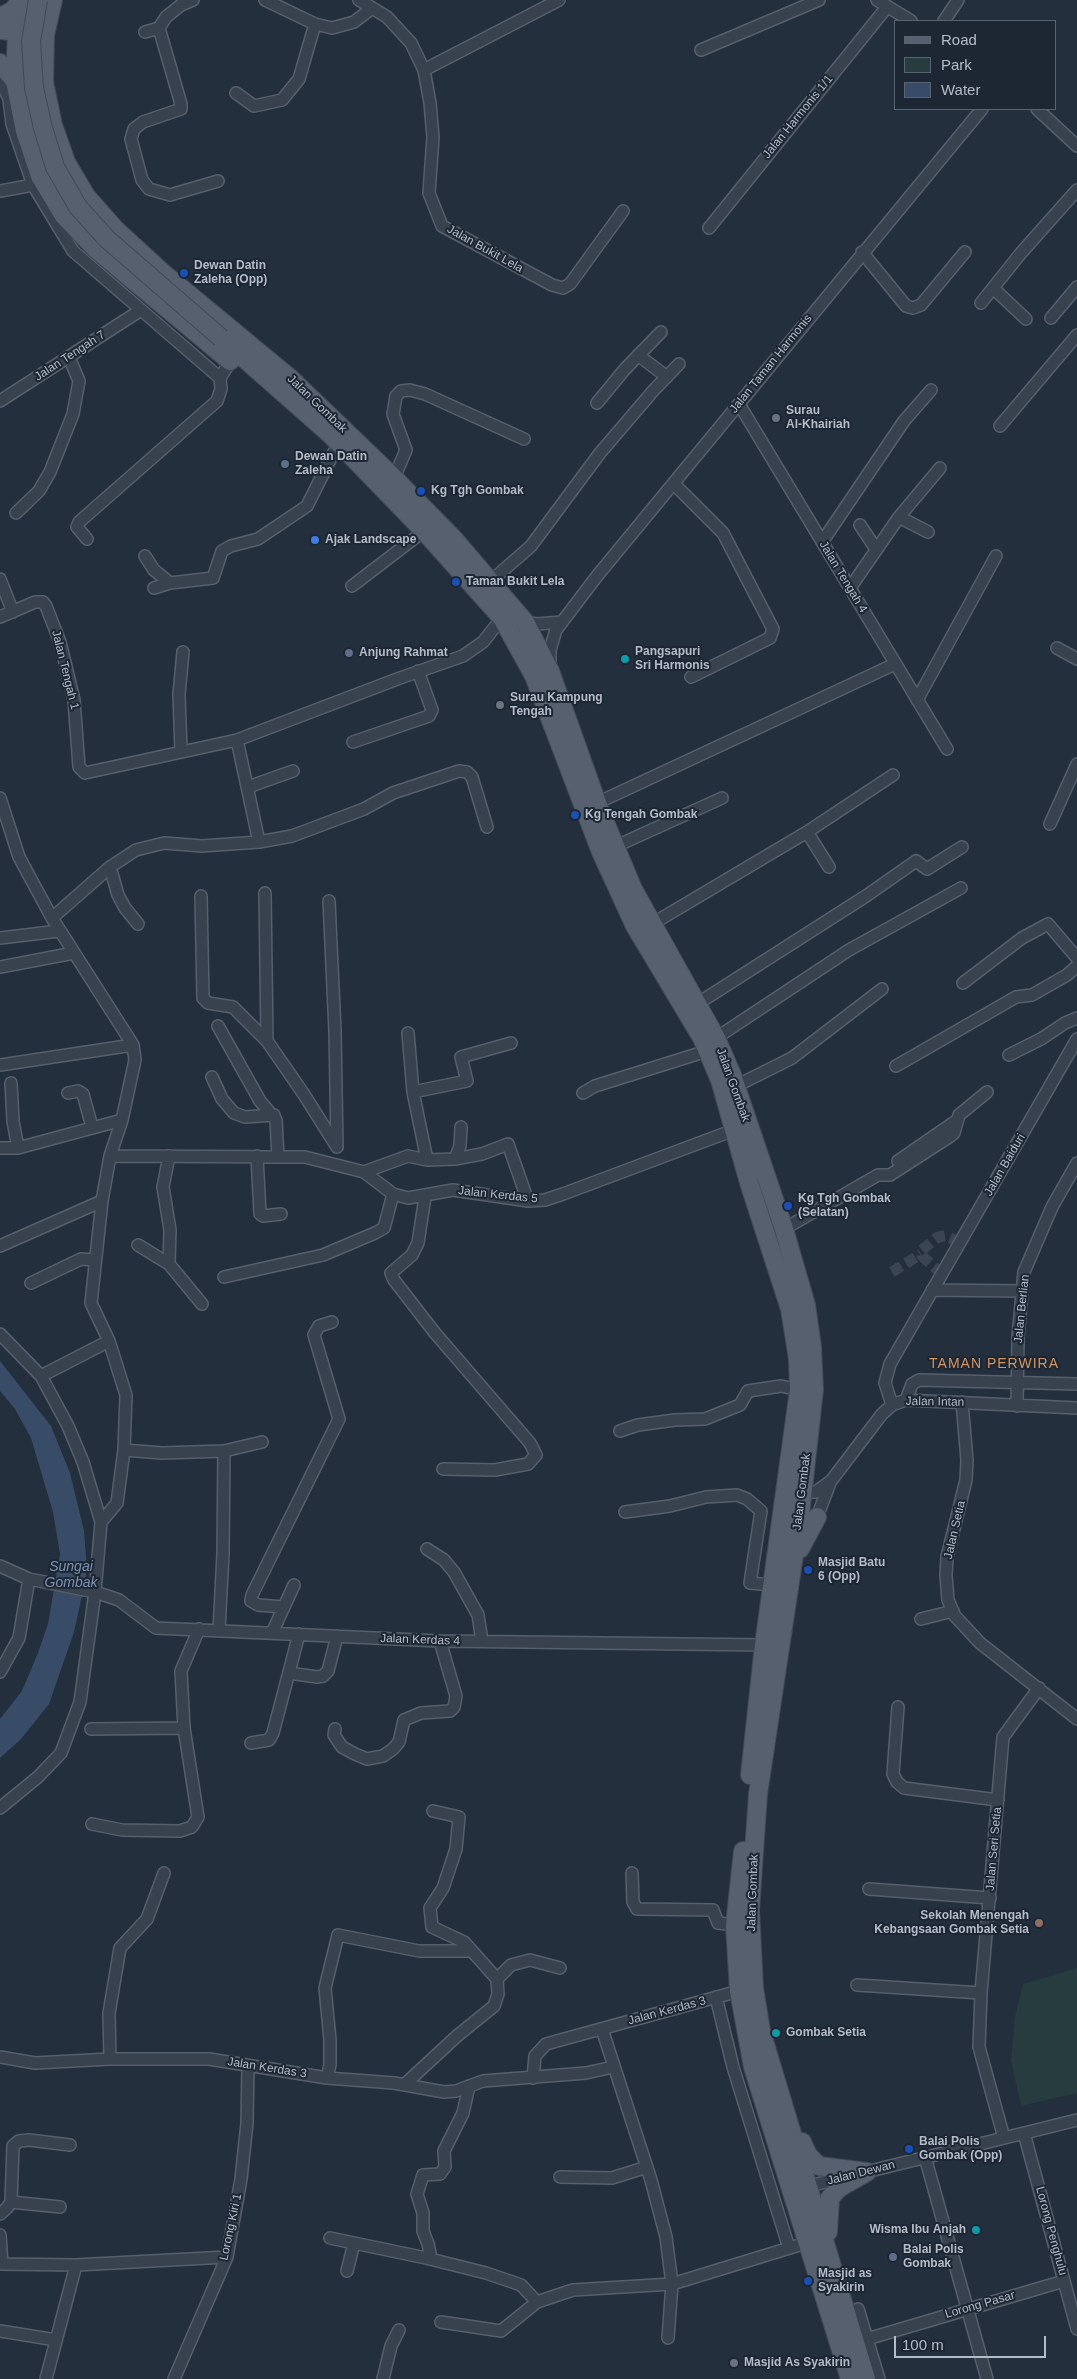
<!DOCTYPE html>
<style>
body{margin:0}
#map{position:relative;width:1077px;height:2379px;overflow:hidden;background:#242f3e;font-family:Helvetica,sans-serif}
canvas{display:block}
.legend{position:absolute;left:894px;top:20px;width:162px;height:90px;box-sizing:border-box;background:#1d2633;border:1px solid #59626f;margin:0;padding:6px 9px;list-style:none;font-size:15px;color:#b4bcc9}
.legend li{display:flex;align-items:center;gap:10px;height:25px}
.legend b{width:25px;border:1px solid #59626f}
.scale{position:absolute;left:894px;top:2336px;width:152px;height:22px;box-sizing:border-box;border:2px solid #b4bcc9;border-top:0;padding-left:6px;font-size:15px;line-height:18px;white-space:nowrap;color:#b4bcc9;-webkit-text-stroke:4px #1d2633;paint-order:stroke}
</style>
<div id="map">
<canvas width="1077" height="2379"></canvas>
<ul class="legend">
<li><b style="height:6px;background:#56606e"></b>Road</li>
<li><b style="height:14px;background:#263c3f"></b>Park</li>
<li><b style="height:14px;background:#394c67"></b>Water</li>
</ul>
<div class="scale">100 m</div>
</div>
<script>
const ctx = document.querySelector('canvas').getContext('2d');
ctx.lineJoin = 'round';
function paint(path, color) { ctx.fillStyle = color; ctx.fill(path, 'evenodd'); }
const shape = rows => new Path2D(rows.map(r => 'M' + r).join(''));
function trace(path, color, width, dash) { ctx.strokeStyle = color; ctx.lineWidth = width; ctx.lineCap = dash ? 'butt' : 'round'; ctx.setLineDash(dash || []); ctx.stroke(path); }
function drawText(font, color, halo, rows, align = 'center') {
  ctx.font = font + ' Helvetica,sans-serif'; ctx.lineWidth = 4; ctx.setLineDash([]); ctx.textBaseline = 'middle'; ctx.strokeStyle = halo; ctx.fillStyle = color; for (const [text, x, y, turn = 0] of rows) {
    ctx.save(); ctx.translate(x, y); ctx.rotate((+turn || 0) * Math.PI / 180); ctx.textAlign = isNaN(turn) ? turn : align; if (halo) ctx.strokeText(text, 0, 0); ctx.fillText(text, 0, 0); ctx.restore();
  }
}
const green = shape([
 [1077,1968,1077,2093,1021,2106,1011,2060,1015,2017,1023,1984]
]);
const water = shape([
 [0,1361,51,1426,70,1473,84,1531,86,1557,86,1577,74,1632,49,1704,21,1739,0,1758,0,1719,22,1691,38,1653,48,1624,60,1554,53,1512,31,1438,15,1409,0,1391]
]);
const minorTunnel = shape([
 [892,1272,921,1254],
 [942,1274,922,1256,922,1250,938,1237,945,1236,960,1242]
]);
const minor = shape([
 [193,0,181,5,166,17,159,28,181,104,181,109,143,122,134,129,131,139,142,180,149,189,170,195,218,181],
 [265,0,315,24,332,28,354,22,371,9],
 [359,0,387,17,411,43,424,70,430,103,433,137,429,193,442,226,552,285,563,288,570,284,623,211],
 [877,0,911,21],
 [944,21,958,0],
 [145,32,159,28],
 [701,50,819,0],
 [424,70,559,0],
 [0,79,9,99,12,124,33,185,73,251,220,378,230,362],
 [236,93,254,106,282,100,299,79,315,24],
 [1037,109,1077,146],
 [0,191,33,185],
 [709,228,887,7],
 [862,252,906,306,913,308,921,305,965,252],
 [993,288,1026,319],
 [981,303,1021,253,1077,190],
 [1051,318,1077,287],
 [638,355,667,377],
 [0,401,141,310],
 [597,403,625,369,661,332],
 [739,404,947,749],
 [1000,426,1077,335],
 [394,478,406,450,393,414,396,396,401,391,410,390,425,394,524,439],
 [674,484,723,533,773,629,770,638,691,677],
 [16,513,39,491,50,472,73,414,79,381,69,357],
 [899,517,940,468],
 [860,525,876,549],
 [87,539,77,527,79,522,217,401,221,389,220,378],
 [822,542,904,421,931,390],
 [145,556,154,570,170,583],
 [0,579,13,612],
 [491,581,531,546,600,453,653,391,679,364],
 [352,586,424,531],
 [154,588,170,583,213,578,222,551,231,546,258,539,307,506,334,452],
 [850,588,899,517,928,532],
 [0,617,35,602,43,602,46,606,60,642,74,700,79,767,85,773,237,740,400,678,463,656,483,642,502,618],
 [525,622,537,624,562,622],
 [1057,648,1077,659],
 [550,666,550,650,556,630,597,576,982,109],
 [917,700,996,556],
 [237,740,259,842],
 [353,742,429,716,432,710,418,671],
 [181,752,179,694,183,652],
 [248,787,293,771],
 [0,798,19,857,52,918,133,1045,135,1060,122,1120,110,1156,102,1201,91,1303,109,1341,126,1395,124,1450,117,1503,101,1522],
 [597,803,895,664],
 [1050,824,1077,764],
 [807,832,829,867],
 [614,847,722,798],
 [110,867,118,895,125,908,138,924],
 [265,893,267,1041],
 [201,896,203,998,208,1003,233,1007,267,1041,303,1093,337,1147],
 [329,901,335,1031,337,1147],
 [52,918,110,867,136,850,164,843,202,846,259,842,292,836,364,809,393,793,459,771,467,772,472,777,487,827],
 [652,924,807,832,893,775],
 [0,938,59,931],
 [0,967,74,953],
 [963,983,1022,938,1048,924,1077,958],
 [697,1004,866,896,916,861,927,869,962,847],
 [218,1026,260,1101,276,1120,278,1157],
 [408,1033,413,1092,427,1160],
 [716,1038,849,950,961,888],
 [1009,1055,1041,1039,1065,1023,1077,1018],
 [0,1065,133,1045],
 [896,1066,1016,997,1032,995,1067,975,1077,966],
 [212,1077,222,1099,234,1113,245,1117,274,1115],
 [11,1083,13,1121,18,1148],
 [736,1086,792,1058,882,989],
 [413,1092,467,1081,461,1057,511,1043],
 [68,1093,78,1091,83,1094,92,1127],
 [583,1093,595,1086,707,1051],
 [0,1148,18,1148,122,1120],
 [110,1156,305,1157,364,1172,393,1194,408,1198,453,1190,528,1201,545,1200,563,1194,734,1130],
 [169,1156,163,1187,170,1230,169,1264,202,1304],
 [257,1156,260,1214,263,1216,281,1214],
 [455,1159,482,1154,508,1144,528,1201],
 [898,1161,956,1121],
 [364,1172,408,1156,427,1160,455,1159,460,1146,461,1127],
 [425,1197,418,1243,412,1255,391,1273,394,1280,435,1333,530,1443,536,1455,528,1464,495,1470,443,1469],
 [784,1229,878,1175,890,1175,949,1137,954,1133,959,1115,987,1092],
 [138,1245,169,1264],
 [0,1246,102,1201],
 [224,1277,323,1255,375,1233,384,1228,393,1194],
 [31,1283,81,1259,95,1260],
 [932,1290,1022,1291],
 [0,1334,41,1376,68,1426,83,1462,101,1522,95,1592,80,1702,61,1753,38,1777,0,1808],
 [41,1376,109,1341],
 [906,1400,912,1384,919,1380,1077,1384],
 [962,1402,967,1460,966,1480,947,1557,946,1575,948,1600,955,1616,980,1643,1077,1719],
 [892,1405,885,1383,890,1364,1077,1039],
 [1017,1406,1018,1337,1024,1272,1052,1207,1077,1163],
 [620,1431,638,1425,675,1420,705,1419,740,1405,748,1391,781,1386,799,1390],
 [124,1450,162,1453,224,1451,262,1442],
 [798,1492,816,1492,831,1481,882,1414,892,1405,906,1400,1077,1408],
 [625,1512,670,1506,706,1497,737,1495,747,1499,761,1511,750,1583,772,1585],
 [783,1513,817,1517,830,1483],
 [427,1549,444,1560,454,1572,478,1615,482,1641],
 [0,1566,29,1579,95,1592,119,1600,156,1628,440,1641,764,1645],
 [284,1607,258,1605,251,1601,252,1595,339,1419,314,1335,319,1326,332,1322],
 [921,1619,953,1611],
 [219,1630,223,1554,224,1451],
 [272,1633,294,1585],
 [0,1672,19,1638,29,1579],
 [289,1673,317,1677,323,1676,328,1671,337,1636],
 [898,1707,893,1774,897,1782,904,1788,998,1800],
 [91,1729,184,1728],
 [335,1729,334,1735,342,1747,355,1754,367,1759,383,1756,393,1749,399,1742,404,1720,421,1713,450,1711,454,1707,456,1696,440,1641],
 [251,1743,269,1740,273,1733,299,1634],
 [92,1824,122,1830,180,1831,192,1827,198,1817,184,1728,181,1671,199,1629],
 [632,1873,633,1902,637,1909,713,1910,718,1923,735,1925],
 [869,1889,990,1898],
 [497,1979,511,1965,530,1960,560,1968],
 [857,1985,981,1993],
 [716,1997,733,2067,789,2248],
 [602,2029,651,2180,666,2237,672,2284,668,2338],
 [0,2057,35,2063,110,2059,209,2059,327,2078,394,2083,444,2092,456,2091,483,2081,586,2073,613,2067],
 [110,2059,109,2013,120,1948,147,1919,164,1873],
 [327,2078,330,2065,330,2040,325,1988,338,1935,419,1951,472,1951],
 [533,2078,535,2056,546,2044,739,1991],
 [404,2085,457,2036,494,2006,498,1994,497,1979,464,1942,432,1927,430,1908,443,1888,456,1849,459,1817,433,1811],
 [1024,2133,1077,2329],
 [1004,2138,979,2047,981,1993,1003,1737,1039,1688],
 [925,2157,987,2379],
 [560,2177,612,2178,647,2167],
 [801,2188,1077,2120],
 [11,2202,60,2207],
 [0,2214,7,2208,11,2202,13,2146,19,2141,29,2140,70,2145],
 [0,2235,2,2264],
 [330,2238,426,2258,430,2253,428,2244,423,2231,423,2213,417,2194,423,2175,440,2174,445,2167,444,2151,463,2113,469,2086],
 [426,2258,486,2273,521,2285,537,2302],
 [0,2264,76,2265,227,2257],
 [347,2271,354,2243],
 [858,2309,879,2379],
 [441,2322,501,2331,537,2302,573,2290,672,2284,806,2243],
 [0,2331,56,2340],
 [867,2339,1064,2281],
 [46,2379,76,2265],
 [174,2379,227,2257,241,2179,247,2123,248,2066],
 [383,2379,391,2346,399,2330]
]);
const primary = shape([
 [23,0,17,32,15,81,25,131,40,176,64,216,96,249,230,361],
 [53,0,45,35,44,82,53,125,66,162,86,196,116,230,163,273,291,379,394,478,454,539,525,622,550,671,597,803,633,889,716,1038,732,1075,784,1229,806,1305,812,1347,814,1390,800,1515,758,1794,750,1910,754,1988,761,2031,866,2379],
 [0,17,12,11,22,0],
 [0,30,29,33],
 [0,63,15,81],
 [221,338,331,435,424,531,502,618,534,676,601,852,635,926,702,1038,720,1080,750,1186,790,1309,798,1359,799,1390,764,1645,750,1775],
 [800,1549,817,1517],
 [743,1851,735,1925,739,1991,753,2067,850,2379],
 [802,2142,808,2155,819,2166,867,2172],
 [828,2232,830,2198,839,2188,867,2172]
]);
const primaryBridge = shape([
 [38,0,31,41,34,88,43,128,55,167,78,207,107,239,221,338]
]);
const markers = [
 [184,273,5,"#1a4fb4"],
 [776,418,5,"#6b7280"],
 [285,464,5,"#5c6f8a"],
 [421,491,5,"#1a4fb4"],
 [315,540,5,"#3f7fe0"],
 [456,582,5,"#1a4fb4"],
 [349,653,5,"#5c6f8a"],
 [625,659,5,"#0f9aa8"],
 [500,705,5,"#6b7280"],
 [575,815,5,"#1a4fb4"],
 [788,1206,5,"#1a4fb4"],
 [808,1570,5,"#1a4fb4"],
 [1039,1923,5,"#8d6e63"],
 [776,2033,5,"#0f9aa8"],
 [909,2149,5,"#1a4fb4"],
 [976,2230,5,"#0f9aa8"],
 [893,2257,5,"#5c6f8a"],
 [808,2281,5,"#1a4fb4"],
 [734,2363,5,"#6b7280"]
];
const streetNames = [
 ["Jalan Harmonis 1/1",798,117,-51],
 ["Jalan Bukit Lela",485,249,29],
 ["Jalan Tengah 7",70,356,-33],
 ["Jalan Taman Harmonis",771,364,-51],
 ["Jalan Gombak",317,404,44],
 ["Jalan Tengah 4",843,577,59],
 ["Jalan Tengah 1",65,670,76],
 ["Jalan Gombak",733,1085,70],
 ["Jalan Baiduri",1005,1165,-60],
 ["Jalan Kerdas 5",498,1195,6],
 ["Jalan Berlian",1022,1309,-84],
 ["Jalan Intan",935,1402,1],
 ["Jalan Gombak",802,1492,-83],
 ["Jalan Setia",955,1530,-77],
 ["Jalan Kerdas 4",420,1640,2],
 ["Jalan Seri Setia",994,1849,-85],
 ["Jalan Gombak",753,1893,-88],
 ["Jalan Kerdas 3",667,2011,-15],
 ["Jalan Kerdas 3",267,2068,9],
 ["Jalan Dewan",861,2173,-14],
 ["Lorong Kiri 1",231,2227,-78],
 ["Lorong Penghulu",1051,2231,75],
 ["Lorong Pasar",980,2305,-16]
];
const poiNames = [
 ["Dewan Datin",194,266],
 ["Zaleha (Opp)",194,280],
 ["Surau",786,411],
 ["Al-Khairiah",786,425],
 ["Dewan Datin",295,457],
 ["Zaleha",295,471],
 ["Kg Tgh Gombak",431,491],
 ["Ajak Landscape",325,540],
 ["Taman Bukit Lela",466,582],
 ["Pangsapuri",635,652],
 ["Sri Harmonis",635,666],
 ["Anjung Rahmat",359,653],
 ["Surau Kampung",510,698],
 ["Tengah",510,712],
 ["Kg Tengah Gombak",585,815],
 ["Kg Tgh Gombak",798,1199],
 ["(Selatan)",798,1213],
 ["Masjid Batu",818,1563],
 ["6 (Opp)",818,1577],
 ["Sekolah Menengah",1029,1916,"right"],
 ["Kebangsaan Gombak Setia",1029,1930,"right"],
 ["Gombak Setia",786,2033],
 ["Balai Polis",919,2142],
 ["Gombak (Opp)",919,2156],
 ["Wisma Ibu Anjah",966,2230,"right"],
 ["Balai Polis",903,2250],
 ["Gombak",903,2264],
 ["Masjid as",818,2274],
 ["Syakirin",818,2288],
 ["Masjid As Syakirin",744,2363]
];
const neighbourhoodNames = [
 ["TAMAN PERWIRA",994,1364]
];
const waterNames = [
 ["Sungai",71,1567],
 ["Gombak",71,1583]
];
paint(green, '#263c3f');
paint(water, '#394c67');
trace(minorTunnel, '#3a4453', 11, [11, 5.5]);
trace(minor, '#565f6c', 14);
trace(primary, '#414a57', 20);
trace(minor, '#38414e', 11);
trace(primary, '#56606e', 18);
trace(primaryBridge, '#414a57', 20, []);
trace(primaryBridge, '#56606e', 18);
for (const [x, y, r, color] of markers) { const dot = new Path2D(); dot.arc(x, y, r, 0, 2 * Math.PI); ctx.fillStyle = color; ctx.fill(dot); trace(dot, '#1d2633', 2); }
drawText('12px', '#b4bcc9', '#1d2633', streetNames);
drawText('bold 12px', '#b4bcc9', '#1d2633', poiNames, 'left');
ctx.letterSpacing = '1px';
drawText('14px', '#d59563', '#1d2633', neighbourhoodNames);
ctx.letterSpacing = '0px';
drawText('italic 14px', '#7c92b1', '#1d2633', waterNames);
</script>
